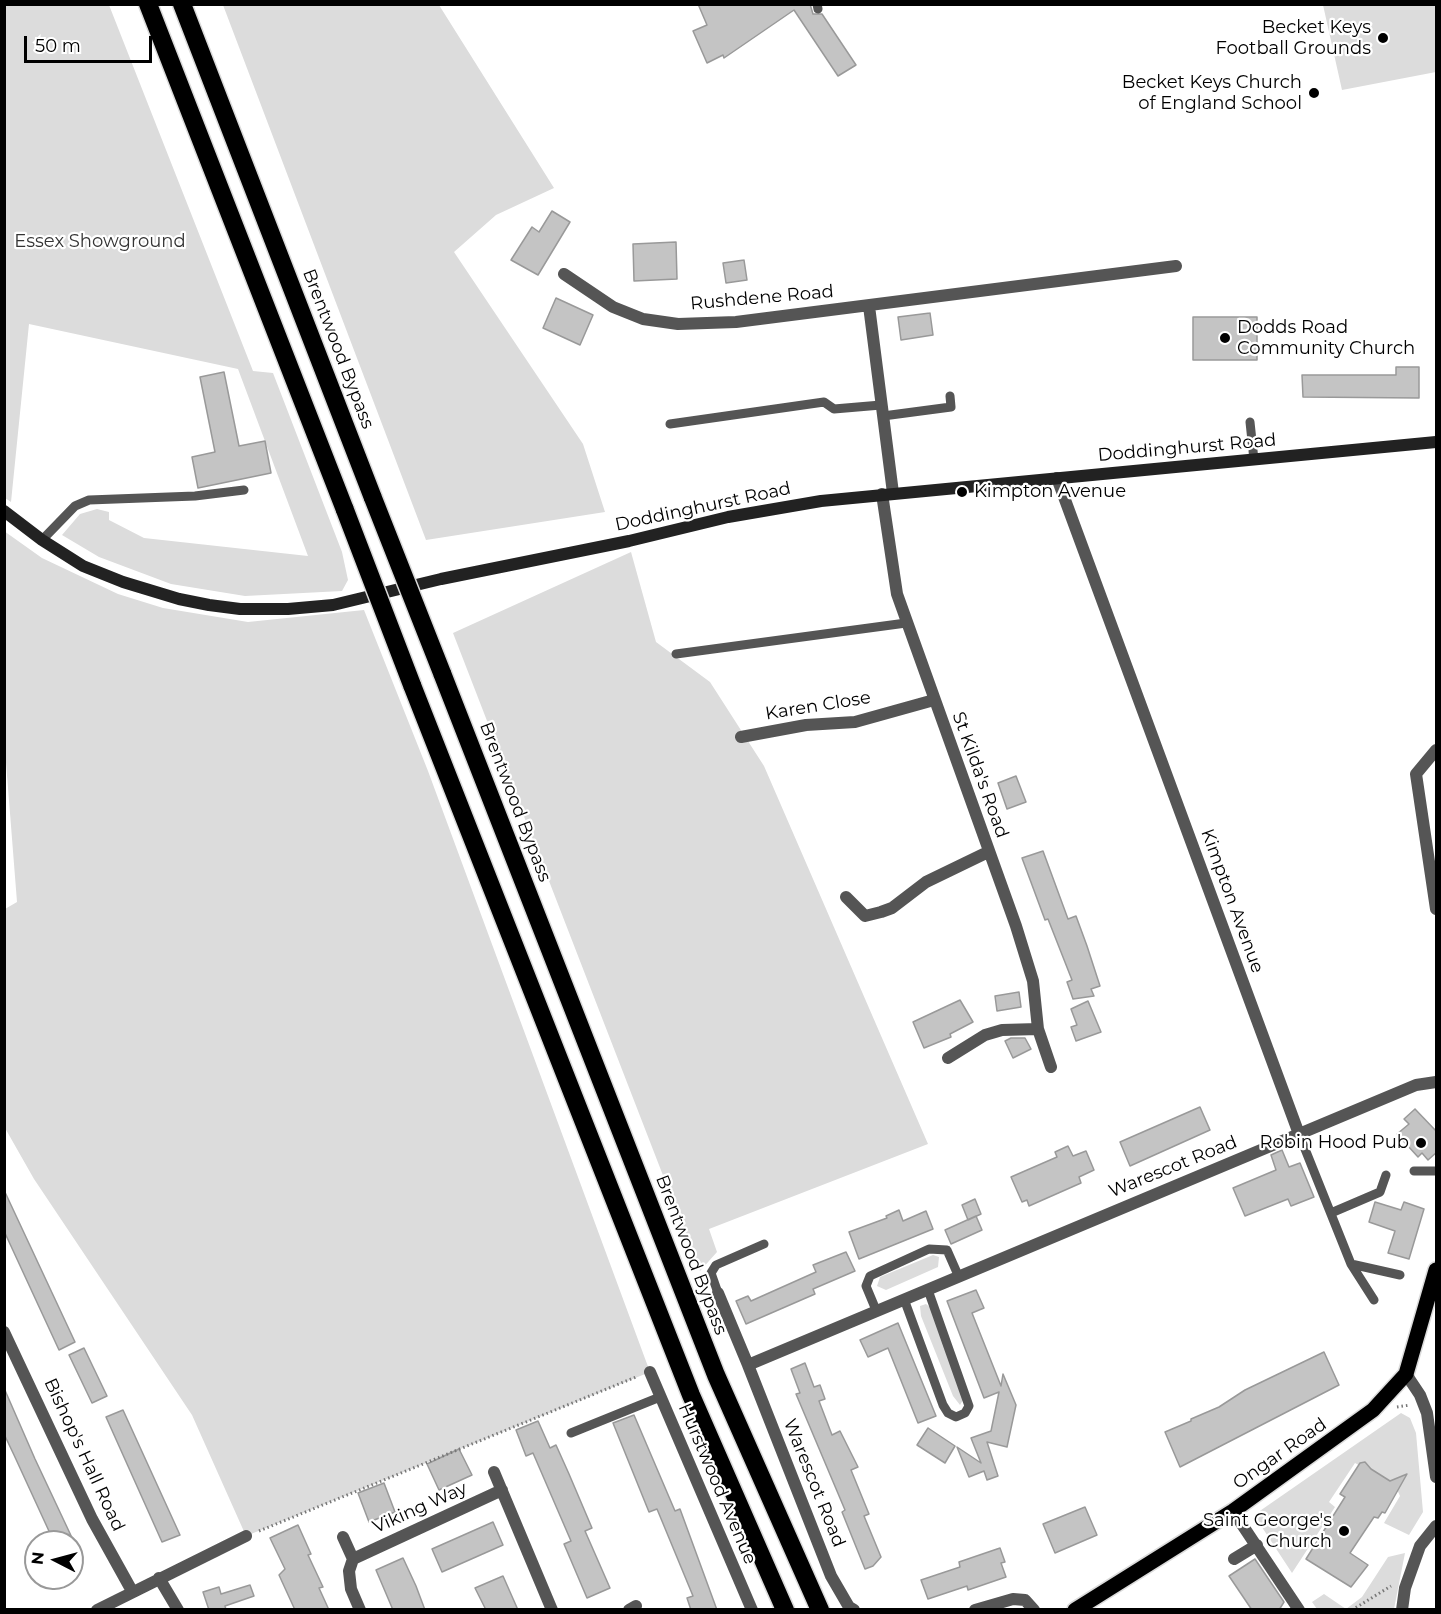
<!DOCTYPE html>
<style>
body{margin:0}
#map{position:relative;width:1441px;height:1614px;overflow:hidden;background:#fff;font-family:Montserrat,sans-serif}
canvas{display:block}
.frame{position:absolute;inset:0;border:6px solid #000;pointer-events:none}
.north{position:absolute;left:24px;top:1530px;width:60px;height:60px;box-sizing:border-box;background:#fff;border:2px solid #999;border-radius:50%;rotate:276deg;font-size:16px;font-weight:700;line-height:24px;text-align:center;color:#000}
.north::after{content:'';display:block;margin:auto;width:21px;height:27px;background:#000;clip-path:polygon(50% 0,100% 100%,50% 72%,0 100%)}
.scale{position:absolute;left:24px;top:36px;width:128px;height:27px;box-sizing:border-box;border:3px solid #000;border-top:0;padding-left:8px;font-size:18px;line-height:21px;white-space:nowrap;color:#000;-webkit-text-stroke:4px #fff;paint-order:stroke}
</style>
<div id="map">
<canvas width="1441" height="1614"></canvas>
<div class="frame"></div>
<div class="north">N</div>
<div class="scale">50 m</div>
</div>
<script>
const ctx = document.querySelector('canvas').getContext('2d');
ctx.lineJoin = 'round';
function paint(path, color) { ctx.fillStyle = color; ctx.fill(path, 'evenodd'); }
const shape = rows => new Path2D(rows.map(r => 'M' + r).join(''));
function trace(path, color, width, dash) { ctx.strokeStyle = color; ctx.lineWidth = width; ctx.lineCap = dash ? 'butt' : 'round'; ctx.setLineDash(dash || []); ctx.stroke(path); }
function drawText(font, color, halo, rows, align = 'center') {
  ctx.font = font + ' Montserrat,sans-serif'; ctx.lineWidth = 4.5; ctx.setLineDash([]); ctx.textBaseline = 'middle'; ctx.strokeStyle = halo; ctx.fillStyle = color; for (const [text, x, y, turn = 0] of rows) {
    ctx.save(); ctx.translate(x, y); ctx.rotate((+turn || 0) * Math.PI / 180); ctx.textAlign = isNaN(turn) ? turn : align; if (halo) ctx.strokeText(text, 0, 0); ctx.fillText(text, 0, 0); ctx.restore();
  }
}
const green = shape([
 [4,5,109,5,253,371,273,373,342,552,348,580,342,591,245,596,171,584,99,557,62,535,80,514,97,509,109,512,109,520,144,538,308,556,238,369,29,324,11,502,5,498],
 [223,5,439,5,554,188,496,215,454,252,583,444,605,512,426,540],
 [1323,5,1436,5,1436,72,1342,90],
 [4,531,42,558,118,594,163,608,248,622,364,610,428,771,650,1372,246,1536,192,1415,34,1179,5,1128,5,909,17,902,4,737],
 [631,552,656,642,710,682,764,766,928,1144,709,1229,717,1252,700,1271,453,633],
 [933,1255,939,1257,938,1267,886,1290,877,1286,880,1277],
 [926,1304,931,1308,963,1400,960,1405,953,1396,921,1316,920,1306],
 [1401,1413,1410,1418,1416,1433,1423,1512,1409,1535,1384,1523,1400,1496,1395,1485,1355,1463,1329,1502,1335,1507,1292,1573,1254,1515],
 [1405,1553,1394,1609,1317,1609,1312,1602,1324,1594,1346,1609,1362,1597,1388,1557]
]);
const building = shape([
 [698,4,810,4,813,14,822,14,856,65,838,76,794,10,724,58,723,55,707,63,693,31,707,25,698,4],
 [552,211,570,222,538,275,511,260,532,227,539,232,552,211],
 [676,242,677,279,634,281,633,244,676,242],
 [744,260,747,280,726,283,723,263,744,260],
 [556,298,593,315,580,345,543,328,556,298],
 [930,313,933,335,901,340,898,317,930,313],
 [1193,317,1257,317,1257,360,1193,360,1193,317],
 [1396,367,1419,367,1419,398,1303,397,1302,375,1396,375,1396,367],
 [224,372,239,446,265,441,271,473,198,488,192,457,215,452,200,377,224,372],
 [1016,776,1026,802,1007,809,998,783,1016,776],
 [1043,851,1068,919,1076,916,1087,946,1100,986,1091,989,1094,996,1073,999,1067,982,1072,980,1048,919,1045,920,1022,858,1043,851],
 [1019,992,1021,1007,997,1011,995,996,1019,992],
 [960,1000,973,1022,950,1034,951,1037,924,1048,913,1022,960,1000],
 [1088,1001,1101,1032,1076,1041,1071,1027,1077,1025,1071,1009,1088,1001],
 [1011,1038,1025,1038,1031,1049,1013,1058,1005,1041,1011,1038],
 [1200,1107,1210,1130,1130,1166,1120,1142,1200,1107],
 [1415,1109,1437,1132,1437,1152,1428,1160,1422,1153,1418,1157,1397,1134,1409,1124,1404,1119,1415,1109],
 [1068,1146,1073,1156,1086,1151,1094,1170,1079,1177,1081,1183,1029,1206,1027,1200,1022,1202,1011,1177,1057,1157,1055,1152,1068,1146],
 [1282,1150,1289,1167,1300,1163,1314,1197,1291,1206,1288,1199,1245,1216,1233,1188,1276,1170,1271,1155,1282,1150],
 [4,1190,75,1342,59,1350,4,1231,4,1190],
 [975,1199,981,1214,968,1220,962,1205,975,1199],
 [1375,1202,1401,1210,1404,1202,1424,1209,1409,1259,1388,1253,1395,1231,1369,1222,1375,1202],
 [899,1210,903,1221,926,1211,933,1229,859,1259,849,1232,887,1218,886,1216,899,1210],
 [976,1216,982,1230,951,1244,945,1230,976,1216],
 [846,1252,855,1271,813,1289,815,1294,746,1324,736,1301,748,1296,751,1301,816,1272,813,1265,846,1252],
 [976,1290,984,1308,972,1313,1001,1386,1003,1374,1016,1405,1007,1447,987,1442,998,1476,987,1480,984,1471,969,1477,957,1447,981,1463,971,1438,991,1431,999,1392,984,1398,947,1301,976,1290],
 [898,1323,936,1416,918,1423,888,1348,868,1357,860,1340,898,1323],
 [84,1348,107,1396,92,1403,69,1355,84,1348],
 [1324,1352,1339,1385,1180,1467,1165,1432,1191,1421,1191,1419,1219,1407,1245,1390,1324,1352],
 [805,1363,814,1387,820,1385,825,1399,819,1401,832,1435,840,1431,858,1467,851,1470,869,1514,864,1516,881,1557,873,1566,865,1569,842,1512,845,1510,796,1394,800,1393,791,1369,805,1363],
 [4,1388,35,1459,74,1542,54,1542,14,1455,4,1434,4,1388],
 [123,1410,180,1535,162,1542,106,1417,123,1410],
 [634,1415,675,1511,680,1509,717,1610,691,1610,687,1598,693,1596,657,1509,649,1512,613,1423,634,1415],
 [538,1421,550,1448,556,1445,569,1474,592,1528,585,1531,610,1588,587,1598,564,1544,571,1541,533,1453,526,1456,516,1430,538,1421],
 [928,1428,955,1446,945,1463,917,1445,928,1428],
 [459,1449,472,1475,439,1490,427,1464,459,1449],
 [1365,1462,1371,1469,1390,1481,1407,1474,1385,1513,1382,1512,1378,1518,1374,1517,1350,1553,1368,1565,1351,1587,1306,1559,1345,1497,1340,1494,1360,1463,1365,1462],
 [384,1483,395,1512,369,1522,358,1493,384,1483],
 [1085,1507,1097,1535,1055,1553,1043,1524,1085,1507],
 [493,1522,503,1545,442,1572,432,1549,493,1522],
 [298,1525,311,1554,308,1555,323,1587,319,1588,329,1610,295,1610,279,1575,285,1569,270,1538,298,1525],
 [1000,1548,1005,1562,1001,1563,1006,1577,968,1590,967,1586,928,1599,921,1580,960,1567,959,1562,1000,1548],
 [403,1558,416,1586,425,1610,393,1610,376,1570,403,1558],
 [1255,1559,1284,1602,1279,1610,1252,1610,1229,1576,1255,1559],
 [503,1576,518,1610,486,1610,475,1588,503,1576],
 [250,1585,254,1596,225,1606,226,1610,209,1610,203,1592,219,1587,221,1594,250,1585]
]);
const path = shape([
 [1397,1407,1410,1405],
 [259,1531,636,1377],
 [1352,1610,1391,1586]
]);
const lane = shape([
 [817,4,818,9],
 [883,416,951,407,950,396],
 [1250,422,1254,460],
 [670,424,824,402,834,409,881,405],
 [42,540,75,506,89,500,195,496,244,490],
 [676,654,906,623],
 [1299,1134,1351,1264,1374,1300],
 [1414,1171,1436,1171],
 [1331,1213,1380,1192,1386,1175],
 [1351,1264,1400,1275],
 [718,1293,711,1273,716,1265,764,1244],
 [904,1299,943,1405,948,1413,956,1417,965,1413,969,1406,928,1290],
 [876,1310,866,1286,870,1276,929,1249,947,1250,958,1275],
 [571,1433,660,1397]
]);
const street = shape([
 [564,274,613,307,643,319,678,324,736,322,1176,266],
 [869,306,893,493],
 [1057,478,1299,1134],
 [882,494,897,594,1016,926,1033,981,1038,1029,1051,1067],
 [741,737,806,725,855,722,934,700],
 [1436,750,1416,774,1436,909],
 [846,897,865,916,881,912,892,908,926,882,988,852],
 [948,1058,985,1035,1002,1030,1038,1029],
 [718,1293,748,1365],
 [4,1332,92,1519,132,1591],
 [650,1372,752,1610],
 [1406,1374,1420,1395,1427,1413,1436,1477],
 [494,1472,552,1610],
 [1233,1511,1299,1610],
 [343,1537,353,1559],
 [1234,1559,1257,1545],
 [159,1578,178,1610],
 [97,1610,246,1536],
 [360,1610,351,1589,349,1571,353,1559,502,1490],
 [629,1610,636,1606],
 [854,1610,849,1607,831,1576,748,1365,1416,1085,1436,1082],
 [975,1610,1013,1599,1025,1600,1034,1610],
 [1402,1610,1405,1588,1420,1546,1436,1526]
]);
const secondary = shape([
 [4,511,42,540,83,566,123,582,179,599,209,605,240,609,288,609,333,605,441,579,629,541,728,517,821,501,1436,442]
]);
const primary = shape([
 [1075,1610,1233,1511,1373,1410,1406,1374,1436,1270]
]);
const highway = shape([
 [148,4,345,510],
 [182,4,373,498],
 [442,673,716,1375,820,1610],
 [412,685,691,1395,785,1610]
]);
const highwayBridge = shape([
 [373,498,442,673],
 [345,510,412,685]
]);
const markers = [
 [1383,38,6,"#000"],
 [1314,93,6,"#000"],
 [1225,338,6,"#000"],
 [962,492,6,"#000"],
 [1421,1143,6,"#000"],
 [1344,1531,6,"#000"]
];
const poiNames = [
 ["Becket Keys",1371,28],
 ["Football Grounds",1371,49],
 ["Becket Keys Church",1302,83],
 ["of England School",1302,104],
 ["Dodds Road",1237,328,"left"],
 ["Community Church",1237,349,"left"],
 ["Kimpton Avenue",974,492,"left"],
 ["Robin Hood Pub",1409,1143],
 ["Saint George's",1332,1521],
 ["Church",1332,1542]
];
const parkNames = [
 ["Essex Showground",100,242]
];
const streetNames = [
 ["Rushdene Road",762,298,-5],
 ["Brentwood Bypass",338,349,69],
 ["Doddinghurst Road",1187,448,-5],
 ["Doddinghurst Road",703,507,-12],
 ["Karen Close",818,706,-9],
 ["St Kilda's Road",980,775,70],
 ["Brentwood Bypass",515,802,69],
 ["Kimpton Avenue",1232,901,70],
 ["Warescot Road",1173,1167,-22],
 ["Brentwood Bypass",691,1255,69],
 ["Ongar Road",1280,1454,-35],
 ["Bishop's Hall Road",84,1455,65],
 ["Warescot Road",814,1483,68],
 ["Hurstwood Avenue",717,1484,67],
 ["Viking Way",420,1508,-24]
];
paint(green, '#dcdcdc');
paint(building, '#c4c4c4');
trace(building, '#999', 1.5);
trace(primary, '#dbdbdb', 18);
trace(highway, '#dbdbdb', 21);
trace(path, '#777', 3, [1.5, 3]);
trace(lane, '#555', 9);
trace(street, '#555', 12);
trace(secondary, '#222', 12);
trace(primary, '#000', 15);
trace(highway, '#000', 18);
trace(highwayBridge, '#dbdbdb', 21, []);
trace(highwayBridge, '#000', 18);
for (const [x, y, r, color] of markers) { const dot = new Path2D(); dot.arc(x, y, r, 0, 2 * Math.PI); ctx.fillStyle = color; ctx.fill(dot); trace(dot, '#fff', 2); }
drawText('18px', '#000', '#fff', poiNames, 'right');
drawText('18px', '#333', '#fff', parkNames);
drawText('18px', '#000', '#fff', streetNames);
</script>
